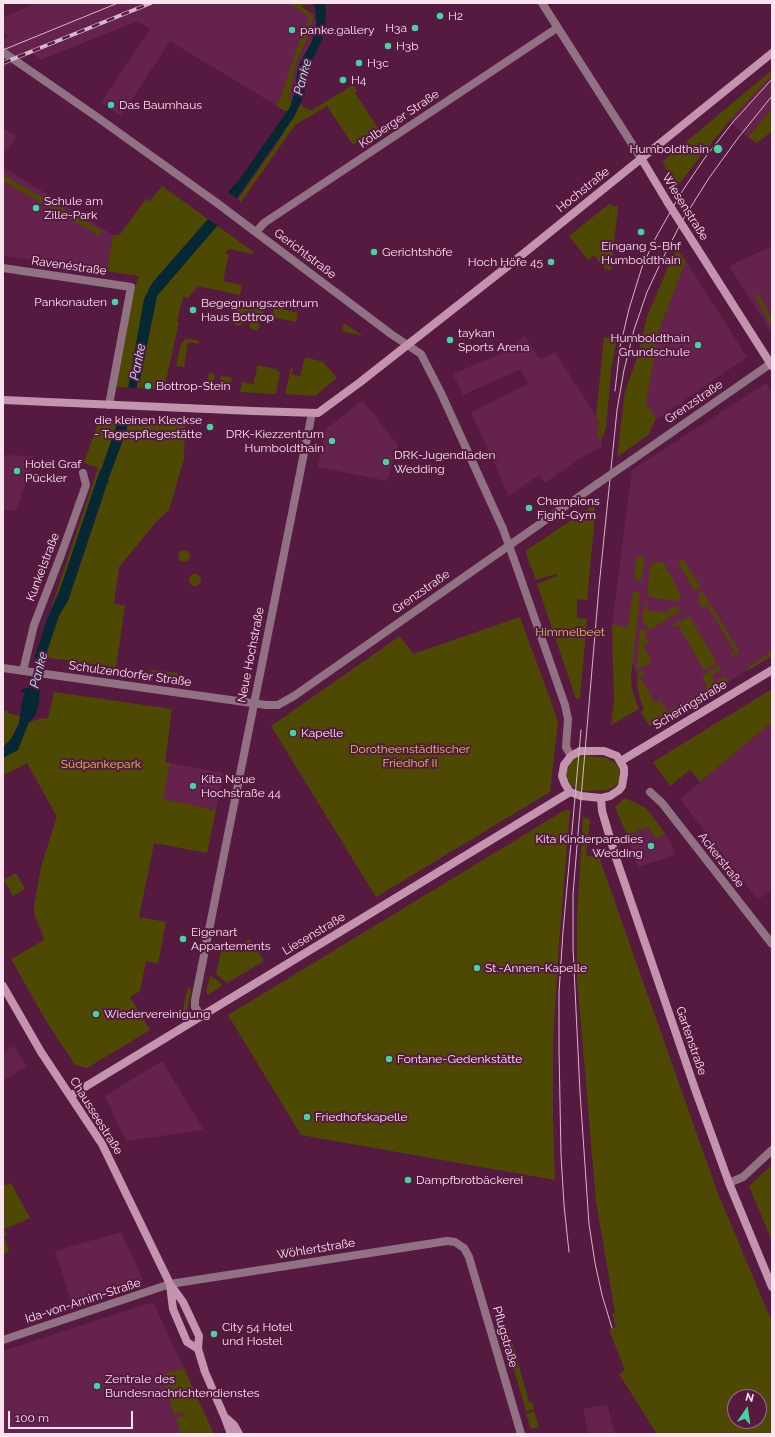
<!DOCTYPE html>
<meta charset="utf-8">
<style>
body{margin:0}
#map{position:relative;width:775px;height:1437px;overflow:hidden;background:#561a41;font-family:Raleway,sans-serif}
canvas{display:block}
.frame{position:absolute;inset:0;border:4px solid #fae3ef;pointer-events:none}
.north{position:absolute;left:727px;top:1389px;width:40px;height:40px;box-sizing:border-box;background:#561a41;border:1px solid #986a87;border-radius:50%;rotate:13deg;font-size:11px;font-weight:700;line-height:16px;text-align:center;color:#fae3ef}
.north::after{content:'';display:block;margin:auto;width:14px;height:18px;background:#44d49f;clip-path:polygon(50% 0,100% 100%,50% 72%,0 100%)}
.scale{position:absolute;left:8px;top:1411px;width:125px;height:18px;box-sizing:border-box;border:2px solid #fae3ef;border-top:0;padding-left:5px;font-size:12px;line-height:14px;white-space:nowrap;color:#fae3ef;-webkit-text-stroke:3px #561a41;paint-order:stroke}
</style>
<div id="map">
<canvas width="775" height="1437"></canvas>
<div class="frame"></div>
<div class="north">N</div>
<div class="scale">100 m</div>
</div>
<script>
const ctx = document.querySelector('canvas').getContext('2d');
ctx.lineJoin = 'round';
function paint(path, color) { ctx.fillStyle = color; ctx.fill(path, 'evenodd'); }
const shape = rows => new Path2D(rows.map(r => 'M' + r).join(''));
function trace(path, color, width, dash) { ctx.strokeStyle = color; ctx.lineWidth = width; ctx.lineCap = dash ? 'butt' : 'round'; ctx.setLineDash(dash || []); ctx.stroke(path); }
function drawText(font, color, halo, rows, align = 'center') {
  ctx.font = font + ' Raleway,sans-serif'; ctx.lineWidth = 4; ctx.setLineDash([]); ctx.textBaseline = 'middle'; ctx.strokeStyle = halo; ctx.fillStyle = color; for (const [text, x, y, turn = 0] of rows) {
    ctx.save(); ctx.translate(x, y); ctx.rotate((+turn || 0) * Math.PI / 180); ctx.textAlign = isNaN(turn) ? turn : align; if (halo) ctx.strokeText(text, 0, 0); ctx.fillText(text, 0, 0); ctx.restore();
  }
}
const built = shape([
 [36,3,288,3,319,22,312,41,300,63,295,92,292,104,287,112,170,41,121,116,101,102,150,29,137,21,41,60,33,54,3,68,3,40,9,37,3,33,3,18],
 [772,75,772,108,748,137,729,121],
 [3,128,17,137,3,155],
 [3,167,113,235,107,271,3,256],
 [772,246,772,334,729,266],
 [686,261,747,357,656,420,646,404,653,357,658,333],
 [525,336,540,360,555,352,599,421,597,437,602,438,602,447,582,457,545,483,539,475,509,496,471,412,528,384,521,369,463,395,453,374,498,355],
 [766,383,772,391,772,655,663,722,612,625,632,470],
 [362,400,398,445,387,481,318,467,325,430],
 [3,455,35,456,17,509,15,511,3,510],
 [772,722,772,889,758,900,680,799],
 [170,763,223,773,216,810,162,799],
 [648,827,656,839,665,833,670,840,675,855,638,867,627,835],
 [14,1046,27,1066,3,1081,3,1053],
 [162,1061,204,1130,126,1141,105,1096],
 [121,1232,143,1280,72,1304,55,1251],
 [153,1302,214,1434,3,1434,3,1351],
 [604,1405,608,1407,615,1434,588,1434,583,1409]
]);
const green = shape([
 [288,3,314,3,315,4,300,6,314,15,306,41,296,62,289,101,299,108,301,104,306,109,312,110,353,85,357,91,355,93,378,128,353,145,327,106,295,125,241,202,238,199,284,133,282,133,297,112,293,109,291,114,276,106,280,99,295,53,310,17],
 [772,70,772,75,729,121,677,186,662,162],
 [772,108,772,131,757,143,748,137],
 [3,175,102,231,100,236,3,181],
 [162,186,254,252,253,254,229,249,225,253,229,254,223,281,242,285,240,295,198,286,188,298,183,297,177,321,179,322,164,389,116,387,135,287,139,276,107,271,113,235,118,235,121,233,146,199,150,201],
 [609,204,618,207,611,270,605,269,594,255,588,260,569,236],
 [677,250,686,261,658,333,646,404,656,419,648,435,617,457,625,391,637,358,647,317,665,274],
 [759,294,772,320,772,328,755,296],
 [239,303,243,304,246,309,253,310,258,307,263,310,263,316,258,319,257,321,260,326,257,330,253,330,249,327,250,323,254,320,255,318,252,313,246,311,241,315,243,321,241,325,237,326,234,324,233,319,237,315,234,312,234,308,236,304],
 [274,307,298,313,296,322,272,317],
 [344,323,363,336,342,331],
 [604,337,617,339,611,370,606,428,602,438,597,437,599,421,596,417],
 [188,338,199,341,198,344,188,342,184,367,176,366,181,344,184,340],
 [305,357,323,362,337,378,315,396,285,394,291,368,293,368,291,374,300,376],
 [257,365,276,369,280,373,276,394,240,392,242,382,253,384,256,374],
 [209,373,215,374,211,391,205,391],
 [221,375,232,378,229,392,218,392],
 [99,420,185,423,184,459,169,510,157,521,119,567,114,604,125,605,116,667,35,656,98,468,84,463],
 [595,504,594,526,587,600,577,599,577,618,587,619,580,698,576,699,537,584,557,576,556,574,536,580,526,554,527,550],
 '178 556a6 6 0 1 1 12 0a6 6 0 1 1-12 0Z',
 [637,556,643,557,645,560,641,580,634,579],
 [683,559,701,588,695,591,678,563],
 [655,562,662,562,665,565,681,595,679,601,676,601,652,598,648,595,647,592,650,569,651,565],
 '189 580a6 6 0 1 1 12 0a6 6 0 1 1-12 0Z',
 [633,591,639,593,640,595,631,677,632,689,636,702,639,709,611,725,614,702,612,625,628,627],
 [703,592,740,652,732,657,730,655,735,652,707,605,702,608,699,600,699,594],
 [647,603,649,604,646,606,646,610,665,613,672,607,678,607,680,611,650,630,642,622,644,606],
 [689,616,717,663,704,670,678,625,674,627,672,625],
 [520,617,558,721,550,792,376,897,271,726,400,636,413,654],
 [642,628,647,632,644,634,649,642,643,645,652,662,638,669,636,674,640,629],
 [772,651,772,656,747,671,746,669],
 [719,665,721,669,711,676,715,682,725,676,729,682,705,696,703,693,704,691,706,689,707,686,702,676],
 [151,670,178,673,177,676,151,672],
 [642,670,645,674,640,677,655,703,660,700,667,712,694,697,696,701,671,717,649,726,641,712,644,708,640,699,637,685,638,674],
 [772,689,772,722,700,782,690,770,670,786,653,762],
 [54,692,172,709,165,762,170,763,163,799,216,810,207,853,154,843,139,917,166,922,158,964,146,961,140,991,130,997,150,1030,87,1068,75,1065,45,1019,11,959,44,940,43,935,35,917,34,906,41,867,56,819,56,815,27,763,4,775,3,772,3,758,18,749,29,722,43,718,48,719],
 [3,710,8,711,7,713,20,716,20,720,11,739,3,747],
 [583,755,606,758,615,763,619,767,620,774,619,781,614,787,607,790,582,791,578,790,571,785,567,778,566,774,569,764,573,759],
 [625,798,646,808,665,833,656,839,648,827,627,835,615,807],
 [565,810,570,810,559,943,553,1039,553,1125,555,1180,301,1135,228,1015],
 [583,817,590,819,586,856,599,857,717,1191,772,1322,772,1434,657,1434,619,1374,625,1370,609,1330,616,1327,612,1313,615,1313,596,1201,577,978,577,915],
 [735,1397,759,1397,759,1421,735,1421],
 [16,873,25,889,13,896,4,880],
 [250,939,264,961,227,983,216,974,223,942,238,947],
 [210,976,213,977,223,985,208,995,206,992],
 [188,988,190,988,191,991,187,1010,184,1012,183,1009],
 [772,1165,772,1241,749,1186],
 [11,1183,30,1218,4,1229,7,1236,4,1237,9,1251,3,1255,3,1186],
 [512,1341,529,1402,532,1402,534,1409,526,1411,506,1343],
 [184,1368,200,1404,214,1434,181,1434,176,1419,184,1415,183,1412,174,1415,162,1375],
 [534,1411,539,1427,531,1429,526,1414]
]);
const water = shape([
 [314,3,325,3,326,14,325,31,322,40,309,67,304,95,294,117,218,225,157,296,140,380,138,381,126,432,108,480,109,481,107,484,68,601,59,616,45,658,40,690,39,703,36,714,28,724,18,750,3,758,3,747,11,739,19,724,22,700,25,694,25,693,21,692,24,688,29,688,34,659,44,628,49,614,60,589,100,470,101,470,118,421,128,388,144,299,152,283,208,219,228,192,239,180,290,107,295,92,297,73,300,63,312,41,316,25,316,14]
]);
const pier = shape([
 [226,191,239,200,219,227,207,218],
 [125,387,139,388,132,420,118,419],
 [32,658,46,660,42,687,28,685]
]);
const street = shape([
 [542,3,641,158],
 [3,52,97,117,217,203,391,334,421,354,441,393,477,472,503,529,516,565,565,705,568,719,566,747,571,756],
 [256,232,264,223,557,28],
 [3,268,131,287,109,405],
 [632,460,770,364],
 [3,668,266,705,278,705,294,696,597,484],
 [23,671,34,625,61,555,86,485,83,473],
 [650,792,662,803,772,944],
 [202,1017,195,1007,195,1000,312,413],
 [729,1183,743,1177,772,1150],
 [3,1340,170,1284,447,1241,455,1242,464,1248,469,1257,521,1434]
]);
const secondary = shape([
 [641,158,668,203],
 [695,245,772,366],
 [3,400,253,411,318,413,359,383,513,262,772,53],
 [580,751,604,751,617,756,624,768,624,774,622,786,619,790,610,796,601,798,581,796,570,792,565,784,562,776,563,771,564,765,571,756,580,751],
 [621,761,772,670],
 [601,798,602,811,616,858,695,1089,729,1183,772,1287],
 [3,986,41,1052,102,1144,170,1284,183,1302,199,1336,198,1349,205,1372,225,1418,231,1434],
 [70,1096,570,792],
 [170,1285,173,1309,187,1342,198,1349],
 [226,1418,234,1425,239,1434]
]);
const tram = shape([
 [3,50,118,3],
 [615,391,620,347,629,309,642,267,655,239,681,193,704,159,733,122,772,79],
 [569,1252,564,1205,561,1155,559,1049,559,992,563,932,581,730],
 [612,1328,602,1295,595,1263,589,1224,580,1092,573,948,573,894,580,810,599,587,617,410,624,370,634,330,647,292,662,260,682,221,709,178,738,138,772,96]
]);
const rail = shape([
 [3,63,151,3]
]);
const streetBridge = shape([
 [597,484,632,460]
]);
const secondaryBridge = shape([
 [668,203,695,245]
]);
const markers = [
 [440,16,4,"#44d49f"],
 [415,28,4,"#44d49f"],
 [292,30,4,"#44d49f"],
 [388,46,4,"#44d49f"],
 [359,63,4,"#44d49f"],
 [343,80,4,"#44d49f"],
 [111,105,4,"#44d49f"],
 [718,149,5,"#44d49f"],
 [36,208,4,"#44d49f"],
 [641,232,4,"#44d49f"],
 [374,252,4,"#44d49f"],
 [551,262,4,"#44d49f"],
 [115,302,4,"#44d49f"],
 [193,310,4,"#44d49f"],
 [450,340,4,"#44d49f"],
 [698,345,4,"#44d49f"],
 [148,386,4,"#44d49f"],
 [210,427,4,"#44d49f"],
 [332,441,4,"#44d49f"],
 [386,462,4,"#44d49f"],
 [17,471,4,"#44d49f"],
 [529,508,4,"#44d49f"],
 [293,733,4,"#44d49f"],
 [193,786,4,"#44d49f"],
 [651,846,4,"#44d49f"],
 [183,939,4,"#44d49f"],
 [477,968,4,"#44d49f"],
 [96,1014,4,"#44d49f"],
 [389,1059,4,"#44d49f"],
 [307,1117,4,"#44d49f"],
 [408,1180,4,"#44d49f"],
 [214,1334,4,"#44d49f"],
 [97,1386,4,"#44d49f"]
];
const poiNames = [
 ["H2",448,16],
 ["H3a",407,28,"right"],
 ["panke.gallery",300,30],
 ["H3b",396,46],
 ["H3c",367,63],
 ["H4",351,80],
 ["Das Baumhaus",119,105],
 ["Humboldthain",709,149,"right"],
 ["Schule am",44,201],
 ["Zille-Park",44,215],
 ["Eingang S-Bhf",641,246,"center"],
 ["Humboldthain",641,260,"center"],
 ["Gerichtshöfe",382,252],
 ["Hoch Höfe 45",543,262,"right"],
 ["Pankonauten",107,302,"right"],
 ["Begegnungszentrum",201,303],
 ["Haus Bottrop",201,317],
 ["taykan",458,333],
 ["Sports Arena",458,347],
 ["Humboldthain",690,338,"right"],
 ["Grundschule",690,352,"right"],
 ["Bottrop-Stein",156,386],
 ["die kleinen Kleckse",202,420,"right"],
 ["- Tagespflegestätte",202,434,"right"],
 ["DRK-Kiezzentrum",324,434,"right"],
 ["Humboldthain",324,448,"right"],
 ["DRK-Jugendladen",394,455],
 ["Wedding",394,469],
 ["Hotel Graf",25,464],
 ["Pückler",25,478],
 ["Champions",537,501],
 ["Fight-Gym",537,515],
 ["Kapelle",301,733],
 ["Kita Neue",201,779],
 ["Hochstraße 44",201,793],
 ["Kita Kinderparadies",643,839,"right"],
 ["Wedding",643,853,"right"],
 ["Eigenart",191,932],
 ["Appartements",191,946],
 ["St.-Annen-Kapelle",485,968],
 ["Wiedervereinigung",104,1014],
 ["Fontane-Gedenkstätte",397,1059],
 ["Friedhofskapelle",315,1117],
 ["Dampfbrotbäckerei",416,1180],
 ["City 54 Hotel",222,1327],
 ["und Hostel",222,1341],
 ["Zentrale des",105,1379],
 ["Bundesnachrichtendienstes",105,1393]
];
const streetNames = [
 ["Kolberger Straße",399,119,-34],
 ["Hochstraße",583,190,-39],
 ["Wiesenstraße",685,207,58],
 ["Gerichtstraße",305,254,37],
 ["Ravenéstraße",69,266,8],
 ["Grenzstraße",694,402,-34],
 ["Kunkelstraße",43,567,-69],
 ["Grenzstraße",421,592,-35],
 ["Neue Hochstraße",251,655,-79],
 ["Schulzendorfer Straße",130,674,8],
 ["Scheringstraße",690,705,-31],
 ["Ackerstraße",721,860,52],
 ["Liesenstraße",314,934,-31],
 ["Gartenstraße",691,1041,71],
 ["Chausseestraße",96,1116,58],
 ["Wöhlertstraße",316,1249,-9],
 ["Ida-von-Arnim-Straße",83,1301,-18],
 ["Pflugstraße",505,1337,74]
];
const parkNames = [
 ["Himmelbeet",570,632],
 ["Dorotheenstädtischer",410,749],
 ["Friedhof II",410,763],
 ["Südpankepark",101,764]
];
const waterNames = [
 ["Panke",303,77,-75],
 ["Panke",138,362,-79],
 ["Panke",39,670,-75]
];
paint(built, '#64224c');
paint(green, '#4e4902');
paint(water, '#062834');
paint(pier, '#561a41');
trace(street, '#907282', 8);
trace(secondary, '#c493ae', 8);
trace(tram, '#d6b7c9', 1);
trace(rail, '#d6b7c9', 4);
trace(rail, '#561a41', 2.5, [8]);
trace(streetBridge, '#907282', 8);
trace(secondaryBridge, '#c493ae', 8);
for (const [x, y, r, color] of markers) { const dot = new Path2D(); dot.arc(x, y, r, 0, 2 * Math.PI); ctx.fillStyle = color; ctx.fill(dot); trace(dot, '#561a41', 1.5); }
drawText('12px', '#fae3ef', '#561a41', poiNames, 'left');
drawText('12px', '#fae3ef', '#561a41', streetNames);
drawText('12px', '#d1c752', '#561a41', parkNames);
drawText('italic 13px', '#bbeafd', '#561a41', waterNames);
</script>
